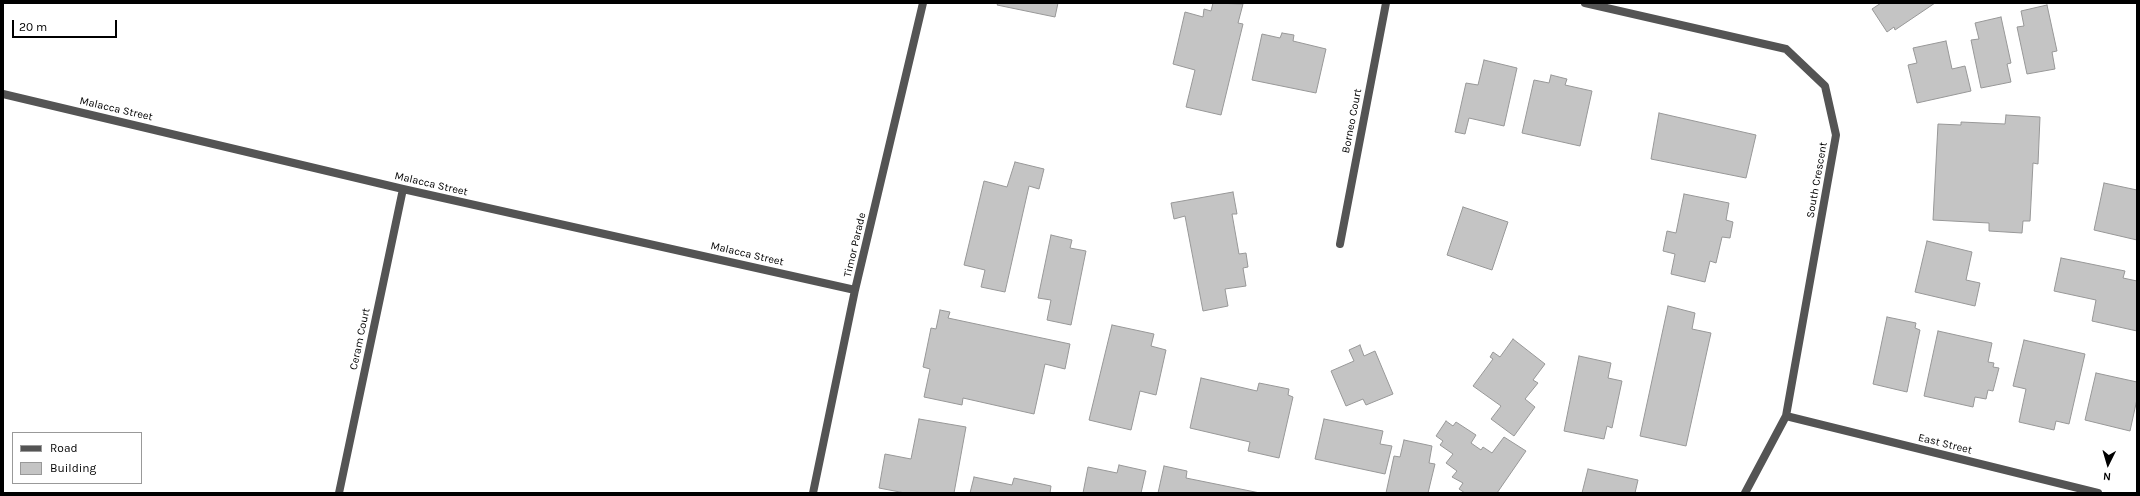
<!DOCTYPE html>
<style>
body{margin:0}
#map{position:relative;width:2140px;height:496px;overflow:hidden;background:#fff;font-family:Karla,sans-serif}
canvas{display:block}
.frame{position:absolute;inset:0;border:4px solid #000;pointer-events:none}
.legend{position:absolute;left:12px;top:432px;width:130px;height:52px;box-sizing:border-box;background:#fff;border:1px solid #999;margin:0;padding:5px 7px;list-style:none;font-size:12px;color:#000}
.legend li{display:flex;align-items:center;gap:8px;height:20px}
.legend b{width:20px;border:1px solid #999}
.north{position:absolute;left:2088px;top:444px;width:40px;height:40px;-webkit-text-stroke:3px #fff;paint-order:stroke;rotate:185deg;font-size:11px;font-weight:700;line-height:16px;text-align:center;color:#000}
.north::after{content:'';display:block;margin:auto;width:14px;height:18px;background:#000;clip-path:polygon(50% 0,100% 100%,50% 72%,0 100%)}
.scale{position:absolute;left:12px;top:20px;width:105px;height:18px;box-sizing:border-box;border:2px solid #000;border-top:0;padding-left:5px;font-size:12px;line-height:14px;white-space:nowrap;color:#000;-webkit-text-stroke:3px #fff;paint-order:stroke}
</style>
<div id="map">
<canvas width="2140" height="496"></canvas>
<div class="frame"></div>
<ul class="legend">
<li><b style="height:5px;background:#545454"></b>Road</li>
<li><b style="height:11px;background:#c4c4c4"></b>Building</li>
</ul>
<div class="north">N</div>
<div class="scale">20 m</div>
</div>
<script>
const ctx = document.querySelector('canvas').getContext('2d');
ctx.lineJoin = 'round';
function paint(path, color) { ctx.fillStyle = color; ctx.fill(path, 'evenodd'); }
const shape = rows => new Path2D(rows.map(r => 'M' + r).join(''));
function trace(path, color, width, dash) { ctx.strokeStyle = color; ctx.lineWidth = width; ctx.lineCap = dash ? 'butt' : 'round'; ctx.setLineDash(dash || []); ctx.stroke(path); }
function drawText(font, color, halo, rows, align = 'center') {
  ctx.font = font + ' Karla,sans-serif'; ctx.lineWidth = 4; ctx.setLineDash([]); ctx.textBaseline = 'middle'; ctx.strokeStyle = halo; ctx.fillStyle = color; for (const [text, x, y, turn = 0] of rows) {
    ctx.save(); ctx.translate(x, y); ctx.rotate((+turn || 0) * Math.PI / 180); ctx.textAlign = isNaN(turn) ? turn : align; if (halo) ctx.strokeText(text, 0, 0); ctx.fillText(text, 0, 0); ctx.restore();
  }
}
const building = shape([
 [998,3,1058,3,1055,17,997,5,998,3],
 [1213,3,1243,4,1238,23,1243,24,1221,115,1186,107,1195,70,1173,64,1185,12,1203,17,1204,9,1211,11,1213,3],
 [1881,3,1935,3,1895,30,1894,27,1887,32,1872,9,1881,3],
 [2047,5,2057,51,2052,52,2055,69,2027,74,2017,27,2024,26,2021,11,2047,5],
 [2001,17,2011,63,2007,64,2011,82,1981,88,1971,40,1979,39,1975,23,2001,17],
 [1282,33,1294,35,1293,41,1326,49,1316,93,1252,80,1262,34,1280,38,1282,33],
 [1946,41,1952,69,1965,66,1971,91,1917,103,1908,65,1917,63,1913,48,1946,41],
 [1484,60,1517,68,1504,126,1469,118,1465,134,1455,132,1466,83,1478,85,1484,60],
 [1551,75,1567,79,1565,85,1592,91,1580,146,1522,133,1534,80,1549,83,1551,75],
 [1659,113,1756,135,1746,178,1651,159,1659,113],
 [2006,115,2040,117,2038,164,2033,163,2030,221,2023,221,2022,233,1989,231,1989,223,1933,220,1938,124,1961,125,1961,122,2005,124,2006,115],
 [1015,162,1044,169,1039,189,1029,186,1005,292,981,287,985,270,964,265,984,181,1007,187,1015,162],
 [2104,183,2137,190,2137,240,2094,230,2104,183],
 [1233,192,1237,214,1232,214,1239,254,1246,253,1248,267,1243,268,1246,286,1225,289,1228,306,1203,311,1185,216,1174,219,1171,203,1233,192],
 [1684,194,1729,203,1726,220,1733,222,1730,238,1722,237,1716,263,1710,261,1705,282,1671,274,1675,254,1663,251,1667,231,1676,233,1684,194],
 [1463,207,1508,222,1492,270,1447,255,1463,207],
 [1051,235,1072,240,1070,248,1086,251,1071,325,1047,320,1051,300,1038,298,1051,235],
 [1927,241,1972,252,1966,280,1980,283,1975,306,1915,292,1927,241],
 [2061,258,2125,271,2123,278,2137,281,2137,331,2092,321,2096,300,2054,291,2061,258],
 [1668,306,1695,313,1692,329,1711,333,1686,446,1640,436,1668,306],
 [940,310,950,312,948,318,1070,344,1065,369,1045,364,1034,414,963,398,962,405,924,397,930,369,923,367,931,328,936,329,940,310],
 [1887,317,1916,323,1915,328,1920,330,1907,392,1873,384,1887,317],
 [1112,325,1154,334,1151,346,1166,350,1156,395,1140,391,1131,430,1089,420,1112,325],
 [1938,331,1992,343,1988,362,1994,363,1993,367,1999,368,1993,391,1988,390,1986,399,1975,397,1973,407,1924,396,1938,331],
 [1513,339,1545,364,1533,380,1538,383,1525,399,1535,407,1514,436,1491,419,1501,406,1473,386,1493,359,1490,357,1493,352,1500,357,1513,339],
 [2024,340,2085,354,2069,424,2056,421,2054,430,2019,422,2026,389,2013,386,2024,340],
 [1360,345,1364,356,1375,351,1393,394,1366,405,1363,399,1346,406,1331,371,1354,361,1349,350,1360,345],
 [1579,356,1611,363,1608,378,1622,381,1612,428,1607,426,1604,439,1564,431,1579,356],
 [2096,373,2137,382,2137,399,2130,431,2085,420,2096,373],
 [1201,378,1257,391,1259,383,1289,389,1288,395,1293,397,1279,458,1248,451,1250,442,1190,428,1201,378],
 [919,419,966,427,954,493,905,493,879,488,885,454,911,459,919,419],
 [1324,419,1383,431,1380,444,1392,446,1385,474,1315,459,1324,419],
 [1446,421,1453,426,1456,422,1476,435,1471,443,1481,450,1483,447,1492,453,1504,437,1526,451,1497,493,1465,493,1459,489,1463,483,1452,477,1457,471,1446,463,1453,454,1440,445,1443,441,1436,436,1446,421],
 [1404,440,1432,446,1429,463,1435,464,1428,493,1386,493,1394,456,1400,457,1404,440],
 [1119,465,1146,471,1141,493,1083,493,1088,467,1117,473,1119,465],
 [1164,466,1187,471,1186,478,1260,493,1158,493,1164,466],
 [1588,469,1638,480,1635,493,1582,493,1588,469],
 [974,477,1012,485,1014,478,1051,486,1050,493,970,493,974,477]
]);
const street = shape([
 [1585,3,1786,49,1825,86,1836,135,1786,416,1745,493],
 [3,94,403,189,855,290],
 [1340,244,1386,3],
 [1786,416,2098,493],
 [339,493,403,189],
 [813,493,855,290,923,3]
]);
const streetNames = [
 ["Malacca Street",116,109,13],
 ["Borneo Court",1352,121,-79],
 ["South Crescent",1817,180,-80],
 ["Malacca Street",431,184,13],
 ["Timor Parade",855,245,-77],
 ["Malacca Street",747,254,13],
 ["Ceram Court",360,339,-78],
 ["East Street",1945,444,14]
];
paint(building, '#c4c4c4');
trace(building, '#989898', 1);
trace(street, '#545454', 8);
drawText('11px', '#000', '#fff', streetNames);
</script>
